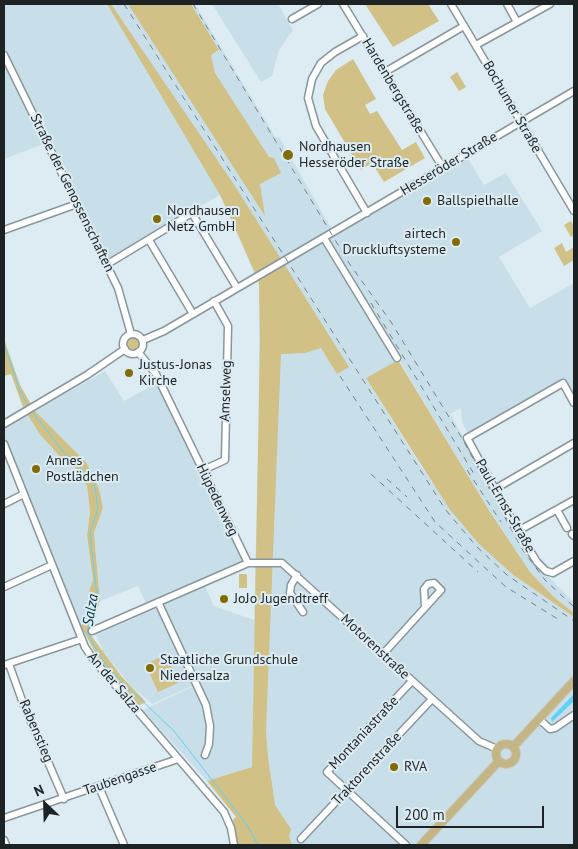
<!DOCTYPE html>
<meta charset="utf-8">
<style>
body{margin:0}
#map{position:relative;width:578px;height:849px;overflow:hidden;background:#ddecf2;font-family:"PT Sans",sans-serif}
canvas{display:block}
.frame{position:absolute;inset:0;border:5px solid #1d2325;pointer-events:none}
.north{position:absolute;left:20px;top:779px;width:50px;height:50px;-webkit-text-stroke:4px #ddecf2;paint-order:stroke;rotate:336deg;font-size:14px;font-weight:700;line-height:20px;text-align:center;color:#1d2325}
.north::after{content:'';display:block;margin:auto;width:18px;height:22px;background:#1d2325;clip-path:polygon(50% 0,100% 100%,50% 72%,0 100%)}
.scale{position:absolute;left:396px;top:806px;width:148px;height:22px;box-sizing:border-box;border:2px solid #1d2325;border-top:0;padding-left:6px;font-size:15px;line-height:18px;white-space:nowrap;color:#1d2325;-webkit-text-stroke:4px #ddecf2;paint-order:stroke}
</style>
<div id="map">
<canvas width="578" height="849"></canvas>
<div class="frame"></div>
<div class="north">N</div>
<div class="scale">200 m</div>
</div>
<script>
const ctx = document.querySelector('canvas').getContext('2d');
ctx.lineJoin = 'round';
function paint(path, color) { ctx.fillStyle = color; ctx.fill(path, 'evenodd'); }
const shape = rows => new Path2D(rows.map(r => 'M' + r).join(''));
function trace(path, color, width, dash) { ctx.strokeStyle = color; ctx.lineWidth = width; ctx.lineCap = dash ? 'butt' : 'round'; ctx.setLineDash(dash || []); ctx.stroke(path); }
function drawText(font, color, halo, rows, align = 'center') {
  ctx.font = font + ' "PT Sans",sans-serif'; ctx.lineWidth = 4; ctx.setLineDash([]); ctx.textBaseline = 'middle'; ctx.strokeStyle = halo; ctx.fillStyle = color; for (const [text, x, y, turn = 0] of rows) {
    ctx.save(); ctx.translate(x, y); ctx.rotate((+turn || 0) * Math.PI / 180); ctx.textAlign = isNaN(turn) ? turn : align; if (halo) ctx.strokeText(text, 0, 0); ctx.fillText(text, 0, 0); ctx.restore();
  }
}
const built = shape([
 [4,4,148,4,215,73,211,55,219,50,191,4,195,4,276,138,279,137,335,235,467,157,484,185,506,173,542,231,499,257,530,308,574,283,574,394,572,396,563,380,469,435,462,422,461,408,450,414,538,566,574,602,574,613,555,598,530,572,490,512,399,360,366,378,422,468,458,520,512,574,574,617,574,845,270,845,252,767,207,781,143,710,194,686,157,606,149,609,138,586,100,601,94,533,103,508,86,462,35,411,105,371,124,401,157,383,246,568,205,586,214,606,254,620,259,422,259,286,238,233,220,195,109,260,52,141,4,159],
 [212,4,278,4,293,30,279,50,272,76,261,82],
 [23,407,51,447,61,458,71,461,87,486,90,511,87,537,93,580,89,591,93,602,81,626,4,437,4,418],
 [157,608,192,686,152,704,130,685,103,651,96,635]
]);
const green = shape([
 [107,4,111,4,235,186,349,367,337,374,321,348,305,353,281,354,266,730,268,757,275,805,291,829,289,836,292,845,237,845,233,820,236,817,207,781,252,767,260,339,259,282,220,195],
 [128,4,191,4,219,50,211,55,215,73,269,157,274,158,281,173,260,184,265,216],
 [365,4,428,4,439,21,393,47],
 [353,59,376,99,365,105,370,114,377,111,402,150,416,142,425,158,384,182,372,163,361,170,325,109,323,95,328,81,336,70],
 [457,72,466,87,459,91,450,77],
 [571,221,574,226,574,235,571,237,564,225],
 [562,243,566,252,574,247,574,260,564,266,554,248],
 '126 343a7 7 0 1 1 14 0a7 7 0 1 1-14 0Z',
 [4,339,20,385,35,411,86,462,99,489,103,508,94,533,100,601,90,634,122,677,146,702,138,706,97,656,81,626,93,602,89,591,93,580,87,536,90,511,87,486,71,461,61,458,39,433,23,407,11,374,4,376],
 [398,360,490,512,530,572,555,598,574,613,574,617,512,574,479,544,450,510,366,378],
 [239,574,247,574,247,588,239,588],
 [166,655,178,683,158,692,145,664]
]);
const water = shape([
 [573,695,574,701,552,722,551,718]
]);
const stream = shape([
 [4,345,21,393,29,407],
 [31,410,65,454,89,475,95,488,98,509,90,532,97,598,87,632,101,658,116,676,174,731,247,825,258,845]
]);
const minor = shape([
 [343,4,443,168],
 [451,4,574,211],
 [507,4,517,22],
 [292,19,318,4],
 [363,36,335,52,321,63,312,79,308,98,316,126,367,213],
 [476,45,550,4],
 [4,55,118,288,131,334],
 [385,72,464,26],
 [4,230,77,204],
 [324,238,397,358],
 [149,240,193,314],
 [106,265,192,213,237,288],
 '123 344a10 10 0 1 1 20 0a10 10 0 1 1-20 0Z',
 [143,340,164,331,574,91],
 [138,352,156,374,248,563],
 [574,403,563,383,467,438,518,531,537,562,546,571,553,573,574,561],
 [4,424,87,375,125,349],
 [4,444,85,647,93,659,224,812,231,828,234,845],
 [203,470,225,460,228,326,214,301],
 [495,489,574,443],
 [4,504,24,494],
 [557,510,567,528],
 [518,531,574,500],
 [572,534,574,536],
 [297,575,291,585,290,593,303,612],
 [4,587,52,565],
 [158,602,206,705,210,726,209,744,205,755],
 [92,631,248,563,282,563,479,741,497,749],
 [383,654,441,590,434,583,428,584,424,589,425,607],
 [9,664,24,706,64,799],
 [4,665,82,639],
 [539,719,550,729,555,728,574,715],
 [99,787,124,845],
 [4,818,178,759],
 [301,839,432,699],
 [4,840,6,845],
 [406,845,327,772,412,681]
]);
const major = shape([
 '496 754a10 10 0 1 1 20 0a10 10 0 1 1-20 0Z',
 [513,747,574,681],
 [421,845,499,761]
]);
const rail = shape([
 [124,4,445,509,476,546,507,575,574,621],
 [193,4,349,263,391,322,463,440,522,549,545,580,574,607],
 [371,303,474,474],
 [340,376,435,522,506,587,561,621],
 [467,470,501,522],
 [371,474,478,572],
 [387,479,407,497]
]);
const markers = [
 [288,155,6,"#816c06"],
 [427,201,5,"#816c06"],
 [157,219,5,"#816c06"],
 [456,242,5,"#816c06"],
 [129,373,5,"#816c06"],
 [36,469,5,"#816c06"],
 [224,599,5,"#816c06"],
 [150,668,5,"#816c06"],
 [394,767,5,"#816c06"]
];
const streetNames = [
 ["Hardenbergstraße",393,86,59],
 ["Bochumer Straße",512,107,60],
 ["Hesseröder Straße",449,164,-31],
 ["Straße der Genossenschaften",72,193,64],
 ["Amselweg",226,391,-88],
 ["Hüpedenweg",217,500,64],
 ["Paul-Ernst-Straße",505,506,60],
 ["Motorenstraße",375,647,43],
 ["An der Salza",114,683,50],
 ["Rabenstieg",36,731,67],
 ["Montaniastraße",364,733,-47],
 ["Traktorenstraße",367,769,-47],
 ["Taubengasse",120,779,-19]
];
const poiNames = [
 ["Nordhausen",299,147],
 ["Hesseröder Straße",299,163],
 ["Ballspielhalle",437,201],
 ["Nordhausen",167,211],
 ["Netz GmbH",167,227],
 ["airtech",446,234,"right"],
 ["Druckluftsysteme",446,250,"right"],
 ["Justus-Jonas",139,365],
 ["Kirche",139,381],
 ["Annes",46,461],
 ["Postlädchen",46,477],
 ["JoJo Jugendtreff",234,599],
 ["Staatliche Grundschule",160,660],
 ["Niedersalza",160,676],
 ["RVA",404,767]
];
const waterNames = [
 ["Salza",91,610,-80]
];
paint(built, '#c8dfe9');
paint(green, '#d2c186');
paint(water, '#5fd1f8');
trace(stream, '#5fd1f8', 1);
trace(minor, '#89979d', 9);
trace(major, '#c9cacb', 10);
trace(minor, '#fff', 6);
trace(major, '#c4b684', 8);
trace(rail, '#768184', 1, [6, 6]);
for (const [x, y, r, color] of markers) { const dot = new Path2D(); dot.arc(x, y, r, 0, 2 * Math.PI); ctx.fillStyle = color; ctx.fill(dot); trace(dot, '#ddecf2', 2); }
drawText('14px', '#1d2325', '#ddecf2', streetNames);
drawText('14px', '#1d2325', '#ddecf2', poiNames, 'left');
drawText('italic 15px', '#003646', '#ddecf2', waterNames);
</script>
